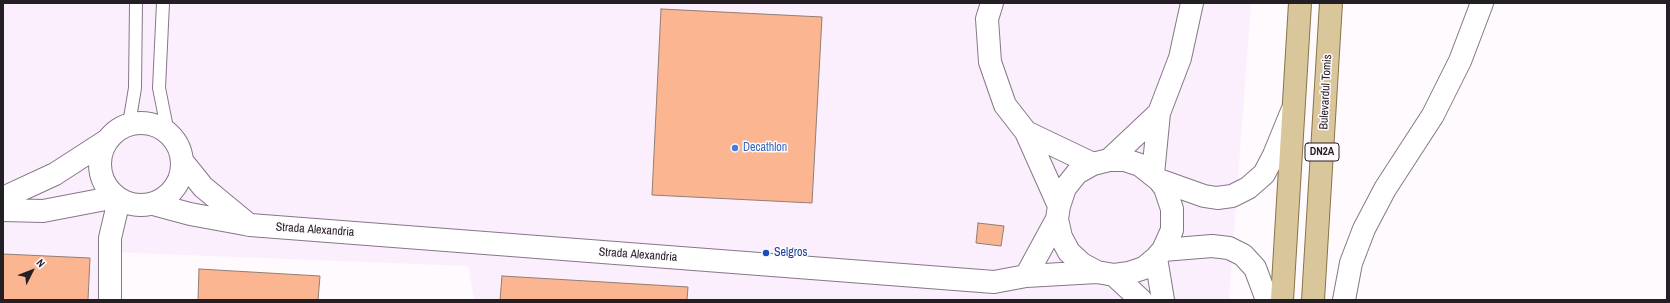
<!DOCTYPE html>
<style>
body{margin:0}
#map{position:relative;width:1670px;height:303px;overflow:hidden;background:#fefafe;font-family:"Archivo Narrow",sans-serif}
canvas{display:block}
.frame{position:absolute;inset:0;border:4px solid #241f25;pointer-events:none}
.north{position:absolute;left:12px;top:251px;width:40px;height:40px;-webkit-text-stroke:3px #fefafe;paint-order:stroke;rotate:48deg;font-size:11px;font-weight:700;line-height:16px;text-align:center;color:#241f25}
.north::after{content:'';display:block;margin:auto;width:14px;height:18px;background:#241f25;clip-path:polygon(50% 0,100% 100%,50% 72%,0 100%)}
</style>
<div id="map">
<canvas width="1670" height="303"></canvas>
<div class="frame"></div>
<div class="north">N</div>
</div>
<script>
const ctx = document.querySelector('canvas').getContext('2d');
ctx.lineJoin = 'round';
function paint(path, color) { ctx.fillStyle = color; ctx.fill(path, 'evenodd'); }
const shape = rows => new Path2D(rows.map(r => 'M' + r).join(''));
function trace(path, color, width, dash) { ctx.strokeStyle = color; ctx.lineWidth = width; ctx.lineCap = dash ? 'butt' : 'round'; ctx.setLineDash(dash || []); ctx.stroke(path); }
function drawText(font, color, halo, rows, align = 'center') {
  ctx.font = font + ' "Archivo Narrow",sans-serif'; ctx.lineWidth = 3; ctx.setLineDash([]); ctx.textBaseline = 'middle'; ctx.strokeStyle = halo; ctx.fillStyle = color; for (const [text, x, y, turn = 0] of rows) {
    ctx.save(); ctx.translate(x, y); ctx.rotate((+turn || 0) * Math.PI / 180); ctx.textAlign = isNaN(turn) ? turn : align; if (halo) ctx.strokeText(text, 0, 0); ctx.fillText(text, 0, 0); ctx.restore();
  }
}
const built = shape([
 [3,3,1251,3,1229,300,474,300,468,266,107,252,106,300,3,300]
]);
const building = shape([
 [661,9,822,17,812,203,652,195,661,9],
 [978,223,1004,226,1001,246,976,243,978,223],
 [3,254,90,258,88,300,3,300,3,254],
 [199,269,320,276,318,300,198,300,199,269],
 [502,276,688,287,687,300,500,300,502,276]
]);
const service = shape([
 [163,3,159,88,168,133],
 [129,124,135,88,136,3]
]);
const minor = shape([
 [992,3,987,19,990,62,1005,105,1026,132,1059,206],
 '100 164a41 41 0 1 1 82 0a41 41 0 1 1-82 0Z',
 [1026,132,1093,164],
 [1109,160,1159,113],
 [183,162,203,187,249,225],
 [1153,174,1159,113,1180,58,1192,3],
 [1159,180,1204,196,1217,198,1232,196,1248,188,1264,174,1274,155,1292,111],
 [3,198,55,174,106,141],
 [153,204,190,214,250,225,994,282,1026,276,1097,272,1114,275,1129,273,1144,268,1156,258,1163,250,1172,230,1172,209,1165,188,1159,180,1140,165,1125,160,1109,160,1093,164,1077,173,1065,188,1059,206,1057,219,1061,237,1069,252,1082,264,1097,272],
 [3,210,43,211,116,197],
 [1163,250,1212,246,1229,248,1243,255,1255,268,1267,300],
 [1156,258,1163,300],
 [1114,275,1141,300],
 [1026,276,1057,219],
 [110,300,110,238,119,200],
 [1344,300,1351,263,1364,229,1385,189,1433,115,1460,61,1482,3]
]);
const primary = shape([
 [1282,300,1300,3],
 [1313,300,1331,3]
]);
const markers = [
 [735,148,4,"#3f7fe0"],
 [766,253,4,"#1a4fb4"]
];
const shields = [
 [1322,152,34]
];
const shieldNames = [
 ["DN2A",1322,152]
];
const streetNames = [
 ["Bulevardul Tomis",1326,92,-87],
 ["Strada Alexandria",315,230,4],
 ["Strada Alexandria",638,255,4]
];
const shopNames = [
 ["Decathlon",743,148]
];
const transitNames = [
 ["Selgros",774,253]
];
paint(built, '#fceffd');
paint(building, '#fbb591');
trace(building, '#937e74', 1);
trace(service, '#857787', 14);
trace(minor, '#857787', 24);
trace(primary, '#897347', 24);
trace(service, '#fff', 12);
trace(minor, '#fff', 22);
trace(primary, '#d9c69b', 22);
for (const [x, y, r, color] of markers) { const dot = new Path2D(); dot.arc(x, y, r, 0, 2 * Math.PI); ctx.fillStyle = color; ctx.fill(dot); trace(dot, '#fefafe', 1.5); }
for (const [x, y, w] of shields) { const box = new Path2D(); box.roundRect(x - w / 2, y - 9, w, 18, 3); ctx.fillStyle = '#fefafe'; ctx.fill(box); trace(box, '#241f25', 1); }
drawText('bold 11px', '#241f25', null, shieldNames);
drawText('12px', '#241f25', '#fefafe', streetNames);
drawText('12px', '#366cbe', '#fefafe', shopNames, 'left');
drawText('12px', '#164399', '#fefafe', transitNames, 'left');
</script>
